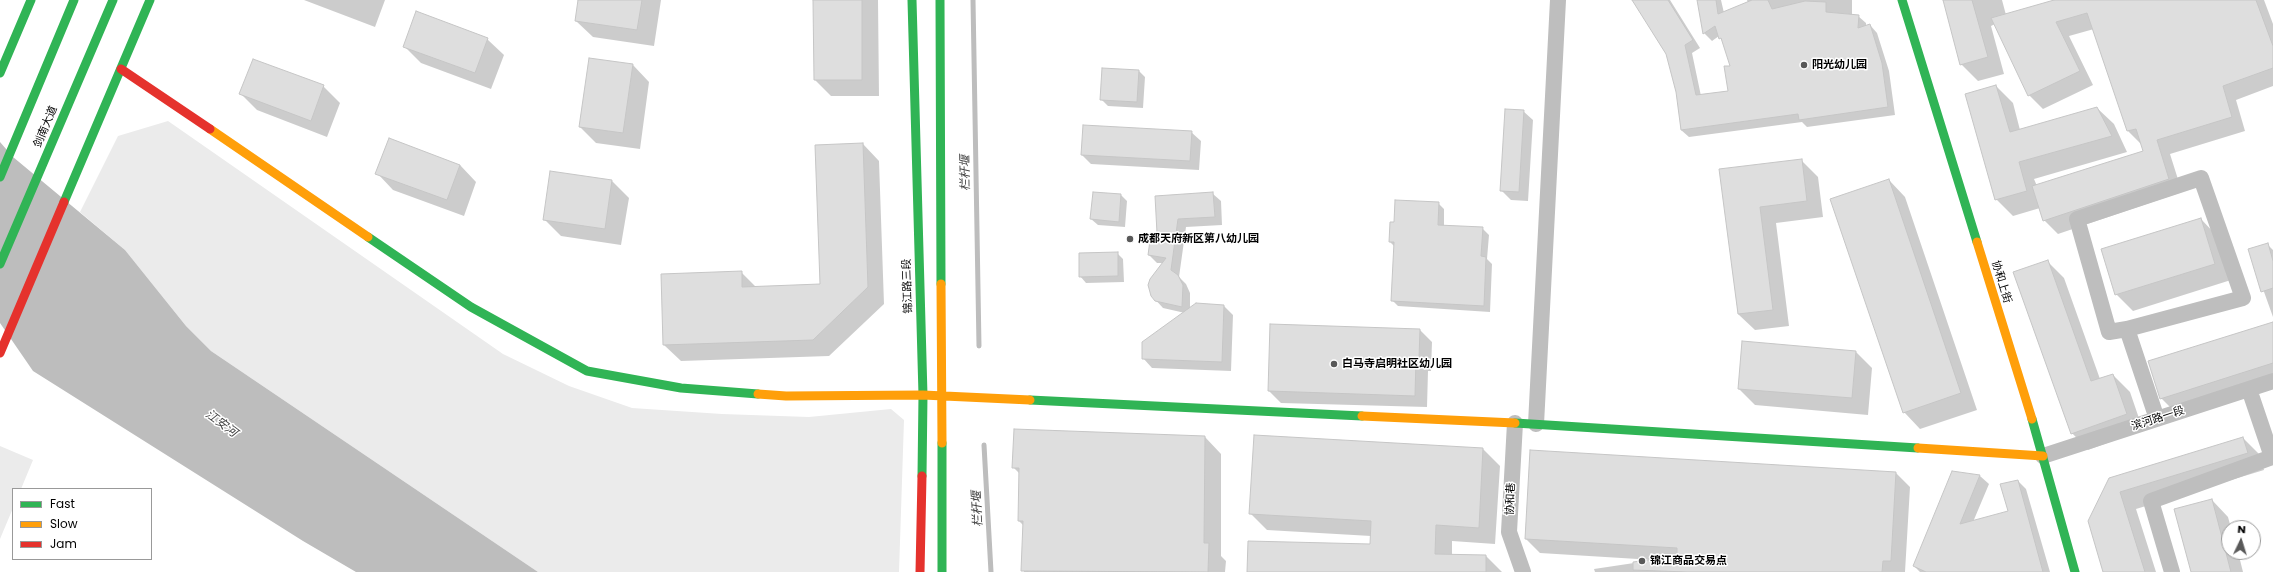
<!DOCTYPE html>
<meta charset="utf-8">
<style>
body{margin:0}
#map{position:relative;width:2273px;height:572px;overflow:hidden;background:#fff;font-family:Poppins,sans-serif}
canvas{display:block}
.legend{position:absolute;left:12px;top:488px;width:140px;height:72px;box-sizing:border-box;background:#fff;border:1px solid #999;margin:0;padding:5px 7px;list-style:none;font-size:12px;color:#000}
.legend li{display:flex;align-items:center;gap:8px;height:20px}
.legend b{width:20px;border:1px solid #999}
.north{position:absolute;left:2221px;top:520px;width:40px;height:40px;box-sizing:border-box;background:#fff;border:1px solid #999;border-radius:50%;rotate:4deg;font-size:11px;font-weight:700;line-height:16px;text-align:center;color:#000}
.north::after{content:'';display:block;margin:auto;width:14px;height:18px;background:#595959;clip-path:polygon(50% 0,100% 100%,50% 72%,0 100%)}
</style>
<div id="map">
<canvas width="2273" height="572"></canvas>
<ul class="legend">
<li><b style="height:5px;background:#30b455"></b>Fast</li>
<li><b style="height:5px;background:#ff9f0a"></b>Slow</li>
<li><b style="height:5px;background:#e5322d"></b>Jam</li>
</ul>
<div class="north">N</div>
</div>
<script>
const ctx = document.querySelector('canvas').getContext('2d');
ctx.lineJoin = 'round';
function paint(path, color) { ctx.fillStyle = color; ctx.fill(path, 'evenodd'); }
const shape = rows => new Path2D(rows.map(r => 'M' + r).join(''));
function trace(path, color, width, dash) { ctx.strokeStyle = color; ctx.lineWidth = width; ctx.lineCap = dash ? 'butt' : 'round'; ctx.setLineDash(dash || []); ctx.stroke(path); }
function drawText(font, color, halo, rows, align = 'center') {
  ctx.font = font + ' Poppins,"Noto Sans SC",sans-serif'; ctx.lineWidth = 3; ctx.setLineDash([]); ctx.textBaseline = 'middle'; ctx.strokeStyle = halo; ctx.fillStyle = color; for (const [text, x, y, turn = 0] of rows) {
    ctx.save(); ctx.translate(x, y); ctx.rotate((+turn || 0) * Math.PI / 180); ctx.textAlign = isNaN(turn) ? turn : align; if (halo) ctx.strokeText(text, 0, 0); ctx.fillText(text, 0, 0); ctx.restore();
  }
}
const green = shape([
 [168,121,503,354,569,386,632,408,722,414,809,417,891,409,904,420,899,572,538,572,211,351,186,326,125,250,80,212,118,136],
 [0,446,33,460,21,489,13,489,13,508,0,539]
]);
const water = shape([
 [0,142,13,157,125,250,186,326,211,351,538,572,356,572,303,541,33,371,0,323]
]);
const shadow = shape([
 [304,0,385,0,375,27],
 [579,0,661,0,654,46,593,37,576,21],
 [814,0,878,0,879,96,831,96,815,80],
 [1633,0,1670,0,1700,48,1692,53,1701,96,1729,92,1731,66,1724,42,1719,36,1712,41,1704,33,1698,0,1721,0,1724,13,1748,3,1747,0,1852,0,1852,15,1858,16,1866,23,1866,26,1870,25,1877,33,1889,71,1895,115,1807,127,1802,122,1689,137,1681,130,1677,92,1667,54],
 [1944,0,2002,0,2006,15,2058,0,2264,0,2273,24,2273,86,2236,100,2245,131,2170,154,2182,192,2058,234,2044,220,2040,208,2013,216,1996,199,1996,86,2013,103,2020,130,2097,108,2114,124,2127,152,2034,179,2037,186,2144,151,2141,144,2128,131,2094,29,2069,36,2093,85,2043,109,2029,95,1995,24,1991,26,2004,74,1978,81,1961,64],
 [487,39,504,55,491,89,421,63,404,46],
 [633,65,649,82,640,149,596,143,580,127],
 [1139,71,1145,77,1143,108,1108,106,1101,99],
 [323,86,340,103,327,137,257,110,241,94],
 [1523,111,1533,120,1528,201,1511,200,1501,190],
 [1191,132,1201,141,1199,170,1091,164,1082,155],
 [863,144,879,161,884,304,829,356,681,361,664,345,741,272,756,287,821,285],
 [1801,160,1818,177,1823,217,1776,223,1789,326,1755,330,1738,314,1721,170],
 [460,165,476,182,464,216,393,190,377,173],
 [551,172,612,181,629,198,621,245,561,236,544,219],
 [1889,180,1905,197,1977,410,1920,429,1904,412],
 [1120,194,1127,201,1125,227,1098,225,1091,219],
 [1213,194,1221,201,1222,225,1186,227,1179,277,1186,284,1190,293,1190,309,1224,306,1233,315,1231,371,1152,368,1143,358,1185,313,1163,308,1152,296,1163,263,1157,263,1149,255,1158,234,1156,197],
 [1438,203,1444,209,1444,226,1482,228,1489,235,1487,259,1492,264,1490,312,1398,306,1392,300,1394,246,1390,242,1395,223],
 [2201,219,2217,236,2231,280,2133,311,2116,294],
 [2267,244,2273,250,2273,317,2249,250],
 [1117,253,1123,259,1124,282,1086,283,1080,276],
 [2047,261,2064,278,2100,379,2113,375,2130,392,2143,430,2088,450,2072,433],
 [2273,323,2273,385,2178,415,2161,398],
 [1420,330,1432,342,1431,371,1428,371,1427,407,1281,403,1269,391],
 [1856,352,1872,368,1868,415,1755,405,1739,389],
 [1255,436,1483,449,1500,466,1495,544,1452,541,1452,555,1486,556,1502,572,1248,572,1371,545,1371,536,1267,530,1250,513],
 [1205,437,1221,454,1221,556,1226,561,1225,572,1024,572,1024,526,1019,521,1020,474,1013,467],
 [2243,438,2260,455,2264,470,2136,509,2156,572,2104,572,2110,479],
 [1896,473,1910,487,1905,572,1595,572,1594,569,1654,560,1540,553,1526,539],
 [1953,473,1980,476,1989,484,1973,522,2009,512,2018,481,2026,489,2050,572,1920,572,1914,566],
 [2212,500,2228,517,2231,528,2229,528,2229,552,2238,552,2243,572,2192,572]
]);
const stream = shape([
 [973,0,979,346],
 [984,445,991,572]
]);
const building = shape([
 [578,0,642,0,637,30,575,21,578,0],
 [813,0,862,0,862,80,814,80,813,0],
 [1632,0,1668,0,1693,40,1685,45,1696,95,1728,91,1724,66,1730,66,1721,38,1719,39,1715,26,1703,34,1697,0,1716,0,1718,14,1752,0,1768,0,1772,9,1805,1,1826,2,1826,12,1859,15,1858,28,1870,24,1882,63,1888,107,1799,120,1798,114,1681,130,1676,92,1666,54,1632,0],
 [1943,0,1972,0,1988,57,1960,65,1943,0],
 [2054,0,2256,0,2273,46,2273,68,2223,86,2232,117,2157,140,2169,179,2043,221,2032,186,2143,151,2136,129,2127,131,2087,13,2056,22,2080,71,2028,96,1991,18,2054,0],
 [416,11,488,38,475,73,403,47,416,11],
 [589,58,633,64,623,133,579,127,589,58],
 [253,59,324,85,311,121,239,94,253,59],
 [1102,68,1139,70,1137,102,1100,100,1102,68],
 [1996,85,2010,132,2097,107,2112,136,2019,162,2027,191,1995,200,1965,94,1996,85],
 [1505,109,1524,110,1519,192,1500,191,1505,109],
 [1083,125,1192,131,1190,161,1081,155,1083,125],
 [389,138,460,165,447,200,375,174,389,138],
 [863,143,868,287,813,340,663,345,661,274,742,271,742,287,820,284,815,145,863,143],
 [1802,159,1807,201,1760,207,1773,310,1738,314,1719,169,1802,159],
 [550,171,612,180,605,229,543,220,550,171],
 [1889,179,1961,393,1903,413,1830,199,1889,179],
 [1093,192,1121,194,1119,222,1090,219,1093,192],
 [1213,192,1215,217,1178,219,1171,270,1178,275,1183,285,1182,307,1155,301,1151,296,1148,285,1150,279,1166,258,1148,255,1151,233,1157,233,1155,196,1213,192],
 [1395,200,1439,202,1438,225,1483,227,1481,256,1486,257,1484,306,1391,301,1394,242,1389,242,1390,222,1394,222,1395,200],
 [2201,218,2215,264,2115,295,2101,249,2201,218],
 [2268,243,2273,261,2273,288,2261,292,2248,249,2268,243],
 [1118,252,1118,276,1079,277,1079,253,1118,252],
 [2048,260,2091,381,2113,374,2127,414,2071,434,2013,272,2048,260],
 [1196,303,1224,305,1222,362,1142,359,1142,342,1196,303],
 [2273,322,2273,363,2160,399,2148,361,2273,322],
 [1270,324,1420,329,1419,359,1416,359,1415,396,1268,391,1270,324],
 [1742,341,1856,351,1852,398,1738,389,1742,341],
 [1014,429,1205,436,1204,543,1209,543,1208,572,1021,571,1023,521,1018,521,1019,468,1012,468,1014,429],
 [1254,435,1483,448,1479,528,1436,525,1435,554,1486,555,1486,572,1247,572,1248,541,1370,544,1371,521,1249,514,1254,435],
 [2243,437,2248,453,2120,492,2145,572,2103,572,2088,521,2109,478,2243,437],
 [1530,450,1896,472,1891,561,1883,561,1882,572,1687,572,1633,570,1633,562,1677,556,1677,548,1525,539,1530,450],
 [1952,471,1980,475,1960,524,2008,511,2000,484,2018,480,2043,572,1926,572,1913,566,1952,471],
 [2212,499,2231,572,2191,572,2174,509,2212,499]
]);
const street = shape([
 [2127,329,2243,298,2201,178,2077,219,2109,332,2127,329,2157,419],
 [1515,423,1509,532,1523,572],
 [1536,424,1558,0],
 [2043,456,2273,381],
 [2172,572,2151,501,2272,457,2249,389]
]);
const fast = shape([
 [912,0,923,395,922,476],
 [940,0,941,284],
 [1902,0,1977,242],
 [0,73,31,0],
 [0,177,74,0],
 [64,202,150,0],
 [368,237,471,307,587,371,681,388,758,394],
 [0,264,113,0],
 [1030,400,1362,416],
 [2032,419,2075,572],
 [1515,423,1918,448],
 [942,443,942,572]
]);
const slow = shape([
 [210,129,368,237],
 [1977,242,2032,419],
 [941,284,942,443],
 [758,394,786,396,923,395,1030,400],
 [1362,416,1515,423],
 [1918,448,2043,456]
]);
const jam = shape([
 [121,69,210,129],
 [0,353,64,202],
 [920,572,922,476]
]);
const markers = [
 [1804,65,4,"#595959"],
 [1130,239,4,"#595959"],
 [1334,364,4,"#595959"],
 [1642,561,4,"#595959"]
];
const poiNames = [
 ["阳光幼儿园",1812,65],
 ["成都天府新区第八幼儿园",1138,239],
 ["白马寺启明社区幼儿园",1342,364],
 ["锦江商品交易点",1650,561]
];
const streetNames = [
 ["剑南大道",46,127,-67],
 ["协和上街",2001,282,73],
 ["锦江路三段",908,286,-92],
 ["滨河路一段",2158,419,-18],
 ["协和巷",1511,499,-87]
];
const waterNames = [
 ["栏杆堰",966,173,-91],
 ["江安河",221,424,37],
 ["栏杆堰",978,509,-93]
];
paint(green, '#ebebeb');
paint(water, '#bdbdbd');
paint(shadow, '#0003');
trace(stream, '#bdbdbd', 5);
paint(building, '#dedede');
trace(building, '#c6c6c6', 1);
trace(street, '#bebebe', 16);
trace(fast, '#30b455', 9);
trace(slow, '#ff9f0a', 9);
trace(jam, '#e5322d', 9);
for (const [x, y, r, color] of markers) { const dot = new Path2D(); dot.arc(x, y, r, 0, 2 * Math.PI); ctx.fillStyle = color; ctx.fill(dot); trace(dot, '#fff', 1.5); }
drawText('bold 11px', '#000', '#fff', poiNames, 'left');
drawText('11px', '#000', '#fff', streetNames);
drawText('italic 12px', '#424242', '#fff', waterNames);
</script>
